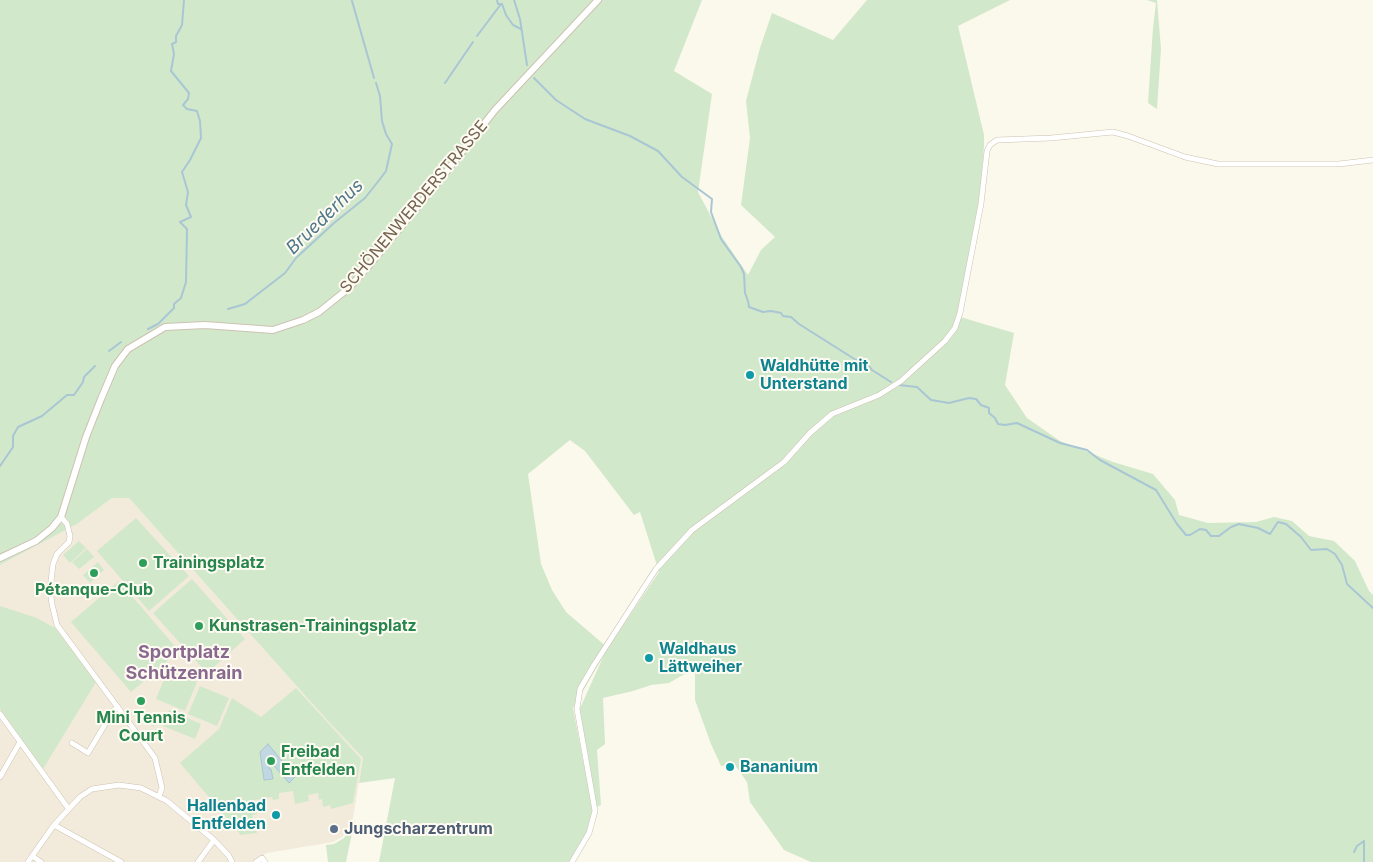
<!DOCTYPE html>
<html>
<head>
<meta charset="utf-8">
<style>
  body { margin:0 }
  canvas { display:block; background:#fbf8ec }
</style>
</head>
<body>
<canvas width="1373" height="862"></canvas>
<script>
const ctx = document.querySelector('canvas').getContext('2d');
ctx.lineJoin = 'round';
function paint(path, color) { ctx.fillStyle = color; ctx.fill(path, 'evenodd'); }
const toPath = rows => new Path2D(rows.map(r => 'M' + r).join(''));
function strokePath(path, color, width, dash) { ctx.strokeStyle = color; ctx.lineWidth = width; ctx.lineCap = dash ? 'butt' : 'round'; ctx.setLineDash(dash || []); ctx.stroke(path); }
function write(font, color, halo, rows, align = 'center') {
  ctx.font = font + ' Inter,sans-serif'; ctx.lineWidth = 4; ctx.setLineDash([]); ctx.textBaseline = 'middle'; ctx.strokeStyle = halo; ctx.fillStyle = color; for (const [text, x, y, turn = 0] of rows) {
    ctx.save(); ctx.translate(x, y); ctx.rotate((+turn || 0) * Math.PI / 180); ctx.textAlign = isNaN(turn) ? turn : align; if (halo) ctx.strokeText(text, 0, 0); ctx.fillText(text, 0, 0); ctx.restore();
  }
}
const residential = toPath([
  [112,498,129,498,327,720,363,758,353,818,349,830,342,837,333,842,267,853,251,862,0,862,0,565,77,524]
]);
const green = toPath([
  [0,0,702,0,674,71,712,94,698,192,722,237,748,275,761,250,775,237,741,205,750,138,746,101,760,48,772,13,833,40,867,0,1010,0,958,26,984,135,984,146,980,196,957,316,1014,333,1005,385,1027,418,1060,441,1113,462,1153,474,1175,500,1179,515,1208,523,1256,522,1274,517,1292,521,1309,536,1334,541,1355,561,1369,591,1373,595,1373,862,811,862,784,850,750,802,747,782,735,765,721,766,711,744,695,700,695,674,688,672,669,683,651,685,633,691,603,698,605,744,597,750,601,805,595,808,577,715,604,655,573,708,594,816,589,833,572,862,379,862,395,778,359,783,363,758,327,720,129,498,112,498,77,524,0,565],
  [570,440,585,451,634,515,640,512,659,572,608,648,566,612,552,590,541,564,528,474],
  [1147,0,1157,0,1161,49,1157,109,1148,103,1153,28,1156,3],
  [136,518,189,576,149,611,97,551],
  [79,541,86,548,70,563,63,555],
  [87,549,94,557,79,569,72,562],
  [98,562,104,570,90,583,83,575],
  [192,579,245,639,207,673,153,613],
  [119,581,179,651,131,692,71,622],
  [0,606,37,618,55,628,96,682,43,769,0,709],
  [168,670,197,682,185,711,156,699],
  [200,686,229,698,217,726,188,714],
  [296,688,361,759,353,803,331,809,330,805,323,807,322,799,319,800,318,793,308,795,309,801,295,804,293,791,279,793,279,799,273,800,272,797,255,800,257,814,252,815,257,833,241,835,180,763,219,729,232,698,261,717],
  [169,710,201,724,195,739,163,726],
  [151,714,154,715,159,721,157,725,152,726,146,718],
  [355,819,346,862,328,862,326,845,334,844,344,838,350,830]
]);
const water = toPath([
  [268,744,295,777,289,783,271,762,269,764,269,769,271,769,273,779,264,780,260,752,268,744]
]);
const stream = toPath([
  [497,0,498,4,502,4,506,15,513,25,521,29],
  [514,0,520,19,527,65],
  [352,1,374,78],
  [477,36,501,4],
  [534,78,556,100,585,119,630,136,658,151,682,177,712,199,711,212,721,239,741,267,744,274,745,293,748,301,749,307,763,312,771,311,781,313,783,316,791,317,799,324,856,360,867,364,872,370,891,382],
  [445,83,473,42],
  [228,309,245,304,285,273,296,258,334,223,365,198,380,179,386,171,392,144,386,134,382,121,380,96,376,83],
  [148,329,158,324,174,308,174,304,181,298,186,282,187,229,180,222,191,217,186,205,188,192,182,172,190,160,201,138,200,121,197,111,187,109,183,105,188,99,189,93,171,71,174,54,172,44,176,42,176,36,182,25,184,0],
  [109,351,121,342],
  [899,385,917,387,931,400,949,403,969,398,976,399,981,405,989,408,989,413,995,418,998,424,1005,425,1017,423,1060,443,1087,450,1100,460,1156,490,1177,524,1186,535,1190,535,1200,529,1206,530,1211,536,1219,536,1231,527,1239,524,1258,528,1270,534,1278,522,1286,524,1301,537,1311,550,1327,549,1335,554,1342,565,1347,584,1373,608],
  [0,466,13,447,13,436,18,427,42,416,67,395,74,395,83,382,84,377,95,366],
  [1364,841,1364,862],
  [1354,852,1357,846,1364,841]
]);
const minor = toPath([
  [61,517,67,524,70,536,69,542,57,554,53,564,50,590,52,604,57,625,155,758,162,788,159,796],
  [0,714,68,808],
  [72,743,88,753,113,711,118,707],
  [0,777,20,742],
  [54,825,121,862],
  [32,856,41,862],
  [28,862,54,825,80,797,92,789,119,785,141,788,167,801,214,840,229,856,232,862],
  [198,862,214,840],
  [256,862,262,858,265,862],
  [572,862,589,833,595,811,577,709,580,689,594,665,656,569,692,530,784,462,810,433,832,414,879,395,901,381,945,341,955,328,960,313,981,204,987,151,990,145,997,140,1051,138,1113,132,1128,136,1185,157,1218,164,1339,164,1373,160]
]);
const tertiary = toPath([
  [0,558,36,541,52,528,61,517,86,437,101,399,115,366,128,349,165,327,205,325,273,330,303,320,319,312,349,288,371,263,439,181,495,110,598,0]
]);
const markers = [
  [750,375,5,"#0f9aa8"],
  [143,563,5,"#2e9e5b"],
  [94,573,5,"#2e9e5b"],
  [199,626,5,"#2e9e5b"],
  [649,658,5,"#0f9aa8"],
  [141,701,5,"#2e9e5b"],
  [271,761,5,"#2e9e5b"],
  [730,767,5,"#0f9aa8"],
  [276,815,5,"#0f9aa8"],
  [334,829,5,"#5c6f8a"]
];
const streetNames = [
  ["SCHÖNENWERDERSTRASSE",414,207,-50]
];
const cultureNames = [
  ["Waldhütte mit",760,366],
  ["Unterstand",760,384],
  ["Waldhaus",659,649],
  ["Lättweiher",659,667],
  ["Bananium",740,767],
  ["Hallenbad",266,806,"right"],
  ["Entfelden",266,824,"right"]
];
const leisureNames = [
  ["Trainingsplatz",153,563],
  ["Pétanque-Club",94,590,"center"],
  ["Kunstrasen-Trainingsplatz",209,626],
  ["Mini Tennis",141,718,"center"],
  ["Court",141,736,"center"],
  ["Freibad",281,752],
  ["Entfelden",281,770]
];
const serviceNames = [
  ["Jungscharzentrum",344,829]
];
const waterNames = [
  ["Bruederhus",325,217,-44]
];
const neighbourhoodNames = [
  ["Sportplatz",184,653],
  ["Schützenrain",184,674]
];
paint(residential, '#f2ebdb');
paint(green, '#d2e8cb');
paint(water, '#c1d8e3');
strokePath(water, '#a9c6d4', 1);
strokePath(stream, '#a9c6d4', 2);
strokePath(minor, '#cdc2b2', 6);
strokePath(tertiary, '#cdc2b2', 8);
strokePath(minor, '#fff', 5);
strokePath(tertiary, '#fff', 6);
for (const [x, y, r, color] of markers) { const dot = new Path2D(); dot.arc(x, y, r, 0, 2 * Math.PI); ctx.fillStyle = color; ctx.fill(dot); strokePath(dot, '#fefbf2', 2); }
write('16px', '#746350', '#fefbf2', streetNames);
write('bold 16px', '#0d838f', '#fefbf2', cultureNames, 'left');
write('bold 16px', '#27864d', '#fefbf2', leisureNames, 'left');
write('bold 16px', '#4e5e75', '#fefbf2', serviceNames, 'left');
write('italic 18px', '#4f788b', '#fefbf2', waterNames);
write('bold 18px', '#8a698f', '#fefbf2', neighbourhoodNames);
</script>
</body>
</html>
